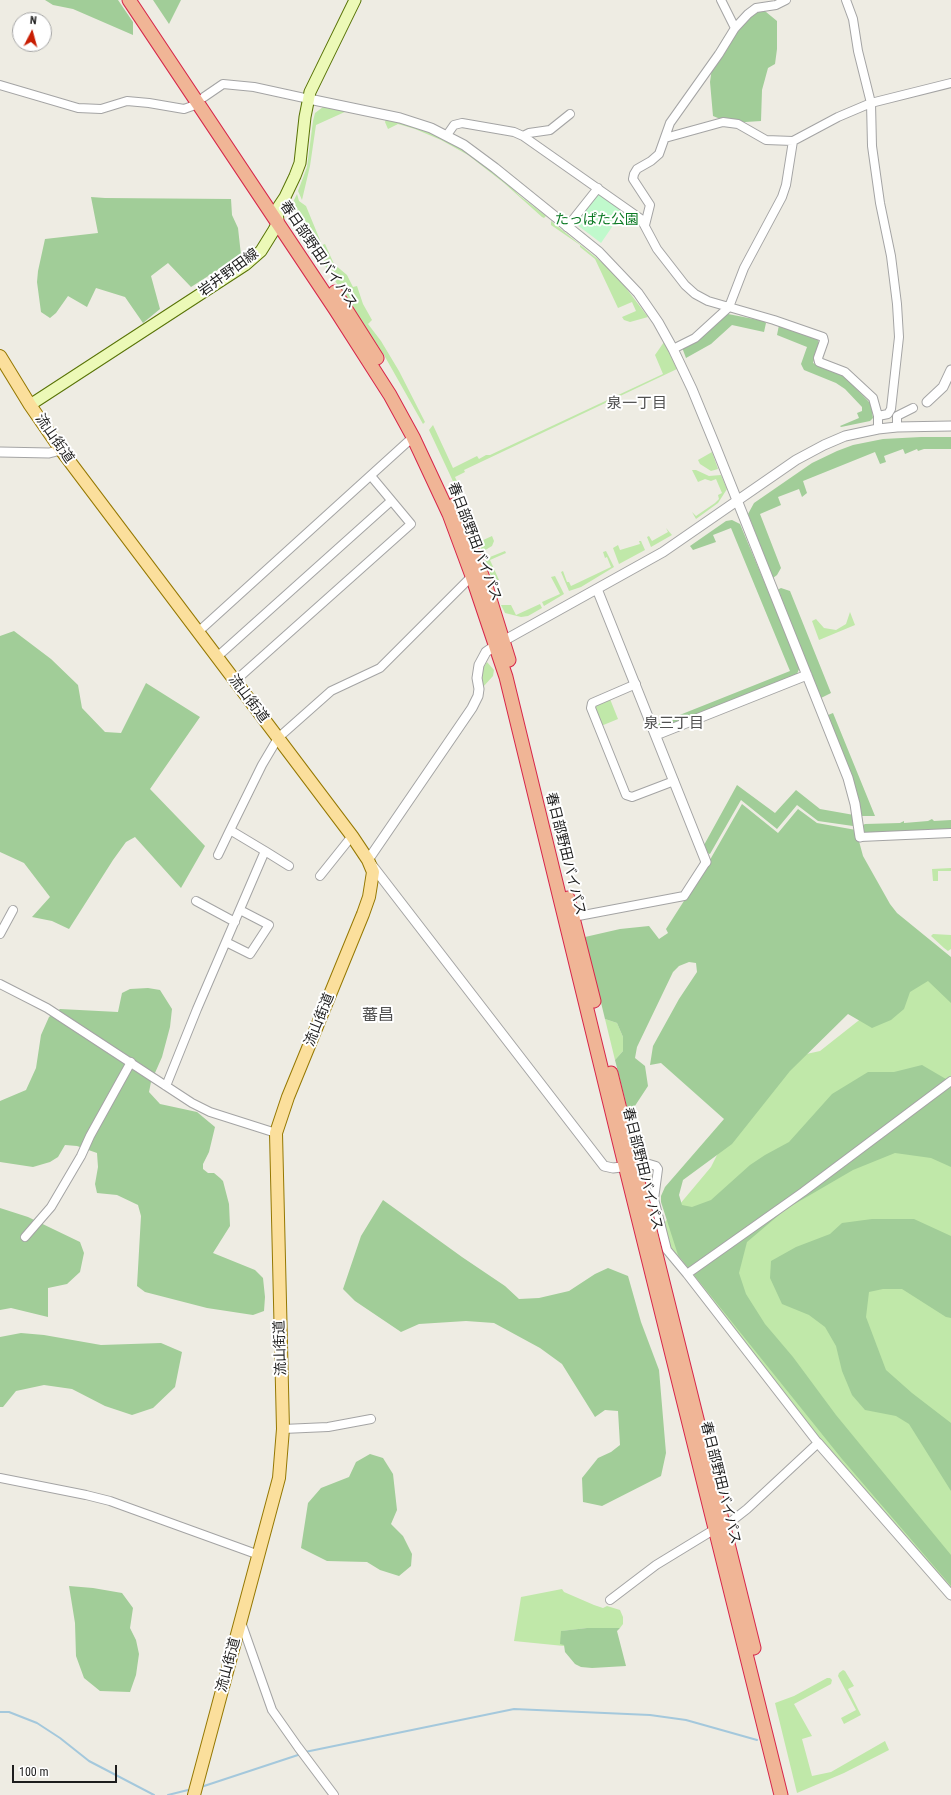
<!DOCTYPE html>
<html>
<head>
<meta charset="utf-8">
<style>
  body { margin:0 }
  #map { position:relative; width:951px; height:1795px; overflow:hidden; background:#eeece3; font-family:"Roboto Condensed",sans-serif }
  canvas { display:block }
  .north { position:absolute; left:12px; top:12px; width:40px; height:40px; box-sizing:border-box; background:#fff; border:1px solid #a5a5a5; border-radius:50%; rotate:6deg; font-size:11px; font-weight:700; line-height:16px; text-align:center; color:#1d1d1d }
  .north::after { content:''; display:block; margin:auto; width:14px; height:18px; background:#c81d02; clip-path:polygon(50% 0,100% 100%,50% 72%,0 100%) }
  .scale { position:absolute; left:12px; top:1765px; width:105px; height:18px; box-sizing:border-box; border:2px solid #1d1d1d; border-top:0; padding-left:5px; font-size:12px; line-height:14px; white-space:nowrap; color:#1d1d1d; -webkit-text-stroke:3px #fff; paint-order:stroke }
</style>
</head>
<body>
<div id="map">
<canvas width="951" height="1795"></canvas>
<div class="north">N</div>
<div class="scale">100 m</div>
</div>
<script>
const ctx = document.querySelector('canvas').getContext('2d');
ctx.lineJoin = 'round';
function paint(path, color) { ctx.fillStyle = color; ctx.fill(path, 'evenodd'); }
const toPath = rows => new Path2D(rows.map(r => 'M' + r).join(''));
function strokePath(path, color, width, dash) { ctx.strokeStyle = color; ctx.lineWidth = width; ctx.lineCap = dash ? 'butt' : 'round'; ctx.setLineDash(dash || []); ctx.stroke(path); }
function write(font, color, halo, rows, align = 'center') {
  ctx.font = font + ' "Roboto Condensed","Noto Sans JP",sans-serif'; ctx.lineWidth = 4; ctx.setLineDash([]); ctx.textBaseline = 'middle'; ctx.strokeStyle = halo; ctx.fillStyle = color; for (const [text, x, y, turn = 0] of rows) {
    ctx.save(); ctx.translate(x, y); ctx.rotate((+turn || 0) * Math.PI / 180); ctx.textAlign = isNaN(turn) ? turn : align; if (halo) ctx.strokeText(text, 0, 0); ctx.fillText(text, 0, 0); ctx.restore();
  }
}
const grass = toPath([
  [323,107,347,111,316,125,310,166,302,200,298,191,307,167,313,121,315,113],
  [386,119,428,131,459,146,505,181,520,196,546,216,544,218,542,217,504,183,468,155,441,140,415,129,398,124,388,129,385,122],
  [297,194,299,201,306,206,322,245,325,244,334,264,347,275,353,287,357,286,363,304,372,320,368,324,381,341,399,371,425,422,423,424,384,355,293,217,291,206],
  [551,221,604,264,623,284,648,317,630,322,624,320,622,317,636,311,632,302,618,308,595,259,580,247,580,245,551,225],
  [664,342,677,369,464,470,465,472,455,477,468,506,465,507,429,430,433,425,453,468,477,456,479,459,486,455,490,455,663,374,655,355],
  [712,452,718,469,711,471,700,464,698,460],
  [692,470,696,470,709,476,721,475,727,489,718,503,696,519,692,512,696,516,715,503,719,499,718,495,722,493,716,479,711,481,705,479,698,482],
  [666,528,672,535,651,547,647,537,649,536,652,541,668,532],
  [492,536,494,541,492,546,482,552,479,542],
  [639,541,641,541,645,550,619,564,613,548,618,545,620,550,640,544],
  [505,551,506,553,490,560,499,580,493,582,485,559],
  [606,551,614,567,581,587,569,591,561,572,563,571,567,582,569,582,571,586,611,567,607,557,605,558,603,552],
  [555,576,564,594,544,606,542,602,560,594,551,577],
  [540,604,542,608,528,616,521,617,505,613,501,605,511,605,516,615],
  [850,612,855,625,819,640,812,621,816,619,824,628,836,630,846,624],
  [487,662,494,670,493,676,483,687,481,673,483,668],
  [610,699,618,719,601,726,594,708,595,705],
  [951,868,951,871,938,871,938,881,933,881,932,869],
  [933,934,951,935,951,949,948,951,944,948,931,936],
  [951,957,951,1080,688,1269,670,1247,664,1223,711,1167,722,1145,802,1055,820,1051,877,1006],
  [605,1019,617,1023,623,1037,623,1051,615,1060],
  [951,1085,951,1589,819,1438,693,1276,693,1274],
  [562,1589,564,1592,594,1605,603,1608,607,1606,620,1610,623,1617,623,1624,620,1628,587,1628,562,1631,564,1646,514,1641,521,1597],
  [843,1670,845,1671,854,1686,848,1689,861,1715,844,1724,841,1718,856,1710,838,1676,839,1673],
  [827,1678,830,1678,832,1680,831,1684,794,1704,812,1736,802,1739,812,1776,831,1772,885,1741,889,1750,844,1773,797,1793,775,1703,794,1696]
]);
const forest = toPath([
  [45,0,118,0,133,22,133,35,73,9,53,5],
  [153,0,181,0,169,24],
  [760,7,777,21,777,49,775,64,768,68,762,90,761,121,730,123,713,116,710,82,714,54,724,37,742,16],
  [91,197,105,198,231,199,232,215,238,228,241,255,191,287,168,263,151,276,160,309,143,323,125,297,96,288,87,307,68,296,56,313,50,318,41,312,37,282,38,271,45,239,98,233],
  [728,314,764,321,766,323,764,332,732,325,711,344,686,358,683,350,683,347,703,336],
  [779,325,807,334,818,340,819,344,813,363,842,375,847,379,871,404,873,418,870,421,841,427,840,426,859,418,857,413,862,411,862,407,845,389,836,383,804,370,801,364,807,347,777,335],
  [921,437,951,437,951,449,924,449,918,451,917,449,905,454,903,449,884,456,886,462,880,464,875,452,803,481,807,493,802,497,799,489,778,497,781,505,760,514,781,568,777,575,773,578,748,514,754,503,812,463,837,451,853,445,883,439],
  [732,520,740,524,800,667,797,674,665,728,658,726,657,724,790,671,731,528,713,535,716,542,693,550,690,546,726,521],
  [781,588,790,591,831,693,821,698,777,590],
  [14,631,51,659,78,685,82,708,105,732,121,733,146,683,200,717,150,789,205,846,181,888,135,837,126,842,113,860,69,929,52,921,32,917,50,897,24,863,0,852,0,636],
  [833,713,875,816,862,816,854,784,828,715],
  [737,785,775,813,796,790,820,809,854,815,855,823,853,826,818,821,797,805,777,829,741,800,710,854,707,853,704,845],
  [742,804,778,833,798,809,817,823,856,830,863,856,890,904,897,913,951,957,951,1003,928,981,910,992,904,1009,891,1020,872,1028,848,1014,790,1071,732,1144,683,1180,679,1195,682,1205,692,1207,711,1200,750,1165,765,1155,789,1142,832,1094,868,1072,894,1072,922,1065,951,1082,951,1167,931,1158,895,1153,853,1170,786,1209,747,1242,739,1273,746,1294,765,1324,793,1357,836,1415,951,1555,951,1586,842,1459,678,1255,661,1202,661,1196,665,1187,724,1119,661,1063,650,1065,653,1046,679,999,697,972,696,963,689,962,679,966,673,972,637,1047,635,1058,645,1066,648,1086,629,1115,615,1060,623,1051,623,1037,617,1023,605,1019,585,937,620,929,649,926,659,939,668,933,666,929,707,865],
  [932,819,934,821,951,820,951,830,866,834,864,832,863,825,865,824,900,823,904,821,904,823,928,821],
  [148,988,160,990,172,1009,170,1027,162,1057,151,1082,149,1092,160,1104,197,1112,215,1127,209,1152,203,1164,203,1169,208,1173,214,1173,220,1178,223,1181,229,1204,230,1226,213,1253,255,1270,263,1278,265,1297,264,1311,253,1315,207,1308,145,1292,137,1286,141,1216,138,1205,117,1195,97,1193,95,1184,98,1167,97,1153,77,1146,65,1145,58,1157,50,1162,33,1167,0,1162,0,1101,26,1090,36,1068,41,1035,49,1017,60,1009,118,1012,122,993,130,989],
  [383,1200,462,1257,505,1286,519,1299,539,1298,569,1291,595,1274,608,1268,628,1276,641,1322,659,1370,666,1453,661,1476,602,1506,583,1502,582,1478,598,1458,611,1452,620,1445,618,1411,605,1410,595,1417,562,1364,540,1348,494,1323,466,1321,419,1324,401,1332,355,1301,343,1289,361,1236],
  [0,1208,28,1217,80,1242,84,1253,80,1272,67,1284,48,1288,48,1317,11,1308,0,1310],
  [872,1219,914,1219,951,1236,951,1318,946,1317,902,1289,883,1289,869,1292,866,1317,886,1370,912,1393,951,1423,951,1491,909,1424,896,1416,865,1410,852,1395,842,1371,836,1346,825,1327,809,1315,782,1304,770,1278,771,1261,796,1247,830,1234,842,1223],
  [21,1333,44,1335,101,1345,161,1343,182,1352,175,1387,153,1408,132,1415,105,1406,72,1389,44,1385,16,1391,3,1407,0,1407,0,1337],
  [370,1454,383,1458,393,1474,397,1510,391,1524,403,1536,412,1554,411,1566,399,1576,380,1570,367,1562,327,1561,301,1548,308,1503,321,1488,349,1477,356,1462],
  [69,1586,93,1588,122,1593,133,1608,130,1628,136,1640,139,1654,136,1675,130,1692,100,1691,84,1678,76,1656,75,1623],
  [587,1628,620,1628,617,1631,626,1666,592,1668,581,1667,575,1664,565,1652,564,1645,560,1644,561,1631]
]);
const park = toPath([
  [600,194,623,211,601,243,576,224,576,220,596,195]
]);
const stream = toPath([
  [0,1712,9,1712,37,1723,60,1738,89,1761,154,1795],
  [305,1752,514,1709,650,1715,686,1720,757,1740],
  [201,1787,301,1754],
  [168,1795,188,1790]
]);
const minor = toPath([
  [721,0,735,28],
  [846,0,853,19,858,51,871,103,872,146,880,203,891,256,897,304,899,337,891,409,888,414,878,416],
  [0,85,78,108,101,109,127,101,149,103,184,109,198,104],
  [204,97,223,84,254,87,309,99],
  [447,135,454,125,462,123,514,132,523,136,641,219,657,249,685,285,695,294,708,301,774,320,823,337,824,341,818,358,819,362,845,372,873,398,878,416,878,429],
  [523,136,529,133,550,130,570,114],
  [665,138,723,122,738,124,766,140,793,141,838,117,871,103,951,83],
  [645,225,650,205,633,179,634,174,637,169,651,161,659,154,670,123,719,54,735,28,748,14,756,8,776,5,786,0],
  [567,227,598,188],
  [673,349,695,338,729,307,744,268,782,197,786,185,793,141],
  [897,427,897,416,913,408],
  [198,632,413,437],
  [217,657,391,501],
  [235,681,411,524,371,476],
  [636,684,592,703,591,708,626,795,632,797,674,781],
  [860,837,951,833],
  [265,851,289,866],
  [218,855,230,830],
  [320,876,352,836],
  [196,901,235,922],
  [573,917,684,896,706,862],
  [0,934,13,910],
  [226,942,250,954,269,925,240,910],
  [0,984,47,1008,192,1103,210,1112,276,1133],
  [166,1086,197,1009,265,851,230,830,262,765,278,738,331,691,380,668,472,576],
  [635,1165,646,1163,656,1166,658,1169,654,1199,667,1250,687,1274,818,1443,747,1509,724,1527],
  [25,1237,51,1207,81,1156,90,1136,131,1062],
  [687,1274,803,1192,951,1081],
  [283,1429,328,1427,371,1419],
  [0,1478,86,1495,110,1501,259,1555],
  [610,1600,656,1565,715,1529],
  [241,1622,272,1710,298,1747,334,1795]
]);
const tertiary = toPath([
  [309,99,400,118,431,128,464,145,495,168,599,252,638,293,658,322,673,349,692,389,715,445,848,778,855,804,860,837],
  [927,402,943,387,951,370],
  [0,452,49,453,61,450],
  [597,589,706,862],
  [656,735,807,675],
  [630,1166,613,1168,604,1166,368,860,472,708,478,696,479,689,477,678,479,665,486,652,496,645,663,552,796,460,824,445,845,436,878,429,897,427,951,426],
  [818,1443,951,1595]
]);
const secondary = toPath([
  [30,405,245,265,261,251,274,230,278,222,277,209,285,197,295,176,300,163,305,117,310,92,355,0]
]);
const primary = toPath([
  [0,356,30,405,61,450,352,836,368,860,373,872,369,897,363,914,288,1097,276,1133,283,1429,279,1478,194,1795]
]);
const trunk = toPath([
  [129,0,335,309,390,395,413,437,449,514,472,576,506,677,622,1153,781,1795],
  [335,292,377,358],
  [454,505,485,583,509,660],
  [568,898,594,1001],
  [611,1073,754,1648]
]);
const parkNames = [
  ["たっぱた公園",597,220]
];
const streetNames = [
  ["春日部野田バイパス",318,255,56],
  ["岩井野田線",229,273,-36],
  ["流山街道",54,439,55],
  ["春日部野田バイパス",474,542,69],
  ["流山街道",248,699,53],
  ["春日部野田バイパス",565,854,76],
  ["流山街道",320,1020,-68],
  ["春日部野田バイパス",642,1169,76],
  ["流山街道",281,1348,-92],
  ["春日部野田バイパス",720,1483,76],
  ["流山街道",229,1665,-75]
];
const neighbourhoodNames = [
  ["泉一丁目",637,404],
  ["泉三丁目",674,724]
];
const quarterNames = [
  ["蕃昌",378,1016]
];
paint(grass, '#c0e8a9');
paint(forest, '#a1cd98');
paint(park, '#c0f9cc');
strokePath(stream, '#a4c8dc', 2);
strokePath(minor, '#a4a4a4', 10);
strokePath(tertiary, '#a4a4a4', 11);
strokePath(secondary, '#587306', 13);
strokePath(primary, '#957802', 14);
strokePath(trunk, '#d7264a', 15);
strokePath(minor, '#fff', 8);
strokePath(tertiary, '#fff', 9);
strokePath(secondary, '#ecf9b7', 11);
strokePath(primary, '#fbdf9c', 12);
strokePath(trunk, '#f0b596', 13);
write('14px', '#0c7a24', '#fff', parkNames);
write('14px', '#1d1d1d', '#fff', streetNames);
write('15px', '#505050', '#fff', neighbourhoodNames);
write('16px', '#505050', '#fff', quarterNames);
</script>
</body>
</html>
